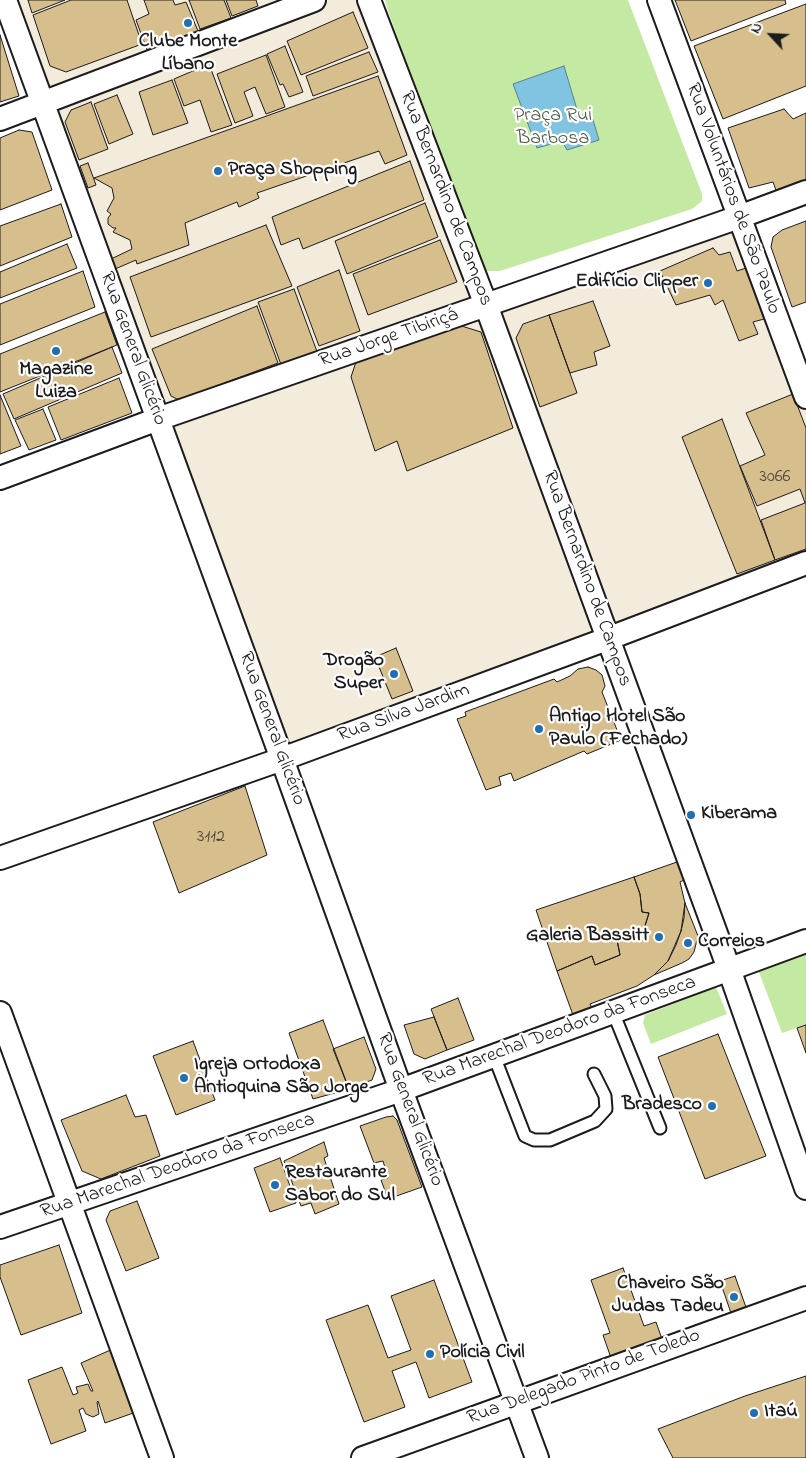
<!DOCTYPE html>
<html>
<head>
<meta charset="utf-8">
<style>
  body { margin:0 }
  #map { position:relative; width:806px; height:1458px; overflow:hidden; background:#fff; font-family:"Indie Flower",sans-serif }
  canvas { display:block }
  .north { position:absolute; left:746px; top:10px; width:50px; height:50px; -webkit-text-stroke:4px #fff; paint-order:stroke; rotate:295deg; font-size:14px; font-weight:700; line-height:20px; text-align:center; color:#1c1c1c }
  .north::after { content:''; display:block; margin:auto; width:18px; height:22px; background:#1c1c1c; clip-path:polygon(50% 0,100% 100%,50% 72%,0 100%) }
</style>
</head>
<body>
<div id="map">
<canvas width="806" height="1458"></canvas>
<div class="north">N</div>
</div>
<script>
const ctx = document.querySelector('canvas').getContext('2d');
ctx.lineJoin = 'round';
function paint(path, color) { ctx.fillStyle = color; ctx.fill(path, 'evenodd'); }
const toPath = rows => new Path2D(rows.map(r => 'M' + r).join(''));
function strokePath(path, color, width, dash) { ctx.strokeStyle = color; ctx.lineWidth = width; ctx.lineCap = dash ? 'butt' : 'round'; ctx.setLineDash(dash || []); ctx.stroke(path); }
function write(font, color, halo, rows, align = 'center') {
  ctx.font = font + ' "Indie Flower",sans-serif'; ctx.lineWidth = 4.5; ctx.setLineDash([]); ctx.textBaseline = 'middle'; ctx.strokeStyle = halo; ctx.fillStyle = color; for (const [text, x, y, turn = 0] of rows) {
    ctx.save(); ctx.translate(x, y); ctx.rotate((+turn || 0) * Math.PI / 180); ctx.textAlign = isNaN(turn) ? turn : align; if (halo) ctx.strokeText(text, 0, 0); ctx.fillText(text, 0, 0); ctx.restore();
  }
}
const built = toPath([
  [11,0,362,0,481,320,739,223,806,403,806,559,286,750]
]);
const green = toPath([
  [385,0,628,0,699,186,702,194,702,201,692,209,500,271,486,271,477,258,388,11],
  [806,949,806,1025,782,1033,757,967],
  [716,987,727,1014,651,1044,643,1023,645,1015]
]);
const water = toPath([
  [564,66,579,116,591,113,599,140,567,150,562,141,537,148,513,84,564,66]
]);
const building = toPath([
  [28,0,65,0,32,13,28,0],
  [71,0,127,0,142,44,66,72,50,66,33,15,71,0],
  [144,0,173,0,175,5,186,2,198,31,147,50,136,20,149,14,144,0],
  [189,0,224,0,231,18,200,29,189,0],
  [226,0,256,0,258,6,232,16,226,0],
  [675,0,785,0,786,4,691,41,675,0],
  [806,4,806,86,723,119,694,46,806,4],
  [353,12,368,48,301,75,287,41,353,12],
  [0,35,19,96,0,102,0,35],
  [285,46,303,92,289,97,283,84,280,85,267,54,285,46],
  [369,52,378,72,313,96,306,76,369,52],
  [266,55,285,107,266,114,255,87,244,92,253,116,235,123,217,74,266,55],
  [209,64,232,125,211,132,200,100,184,106,174,79,209,64],
  [378,76,407,155,385,164,379,151,257,193,259,198,239,207,237,202,185,223,189,245,137,264,136,260,115,269,111,259,132,249,130,240,113,232,116,228,113,228,108,224,108,218,111,214,107,211,114,198,112,188,94,178,378,76],
  [172,80,188,123,153,135,139,92,172,80],
  [117,95,133,134,109,144,94,104,117,95],
  [91,102,108,149,79,160,65,122,71,110,91,102],
  [784,109,793,119,806,113,806,182,777,193,773,182,749,188,728,128,784,109],
  [19,130,32,132,52,190,0,210,0,138,19,130],
  [410,161,424,200,303,249,299,238,281,245,272,217,410,161],
  [88,163,96,185,88,188,80,166,88,163],
  [425,203,438,237,347,274,335,241,425,203],
  [61,204,72,237,0,266,0,226,61,204],
  [806,221,806,302,792,307,771,247,773,237,782,230,806,221],
  [266,225,292,286,151,337,130,277,266,225],
  [440,240,457,282,368,315,353,274,440,240],
  [67,244,77,268,0,298,0,272,67,244],
  [713,248,719,255,730,252,737,271,746,268,764,319,753,322,758,334,739,341,723,300,715,305,710,295,676,305,660,271,713,248],
  [339,270,360,331,319,346,297,287,339,270],
  [83,271,95,307,0,345,0,304,83,271],
  [294,289,319,357,283,370,258,302,294,289],
  [593,301,610,346,594,352,597,365,570,373,549,315,593,301],
  [257,306,278,363,179,400,171,396,152,349,257,306],
  [105,312,117,345,0,392,0,354,105,312],
  [549,315,577,393,540,407,516,338,523,324,549,315],
  [455,324,481,332,513,428,407,471,397,441,375,451,351,377,356,362,455,324],
  [112,347,122,373,14,419,3,394,112,347],
  [119,378,132,413,61,440,48,407,119,378],
  [793,394,806,428,806,549,775,560,761,520,805,503,800,489,757,506,740,466,765,455,746,413,793,394],
  [0,395,21,446,0,454,0,395],
  [43,409,56,440,29,450,15,420,43,409],
  [722,419,775,560,737,574,682,437,722,419],
  [396,648,413,691,392,699,375,657,396,648],
  [588,667,596,670,602,675,605,686,602,692,621,740,587,754,584,751,514,781,511,773,499,777,501,785,486,790,457,719,466,716,465,712,554,679,557,682,570,676,578,669,588,667],
  [245,786,267,855,179,893,153,822,245,786],
  [677,862,684,880,680,882,685,903,684,918,681,931,668,961,654,975,637,986,590,1004,592,1008,573,1015,557,971,592,956,595,965,620,955,616,935,629,930,638,939,644,929,649,913,642,912,640,894,634,877,677,862],
  [634,877,640,894,642,912,649,913,644,929,638,939,629,930,616,935,620,955,595,965,592,956,557,971,536,910,634,877],
  [685,903,698,936,694,952,689,959,682,963,654,975,668,961,676,945,681,931,685,903],
  [458,998,474,1040,447,1050,431,1009,458,998],
  [434,1017,447,1050,425,1059,414,1054,404,1025,434,1017],
  [323,1020,349,1089,313,1099,289,1033,323,1020],
  [806,1025,806,1053,797,1028,806,1025],
  [718,1034,766,1156,705,1179,658,1057,718,1034],
  [364,1037,376,1069,372,1080,349,1089,333,1049,364,1037],
  [193,1041,215,1100,176,1115,153,1056,193,1041],
  [126,1095,135,1117,146,1115,160,1156,101,1179,82,1171,61,1120,126,1095],
  [393,1116,397,1120,422,1187,388,1199,381,1180,388,1178,383,1161,374,1163,360,1126,386,1117,393,1116],
  [324,1142,328,1156,324,1158,339,1204,315,1214,311,1203,301,1206,284,1161,324,1142],
  [280,1158,296,1203,270,1212,254,1168,280,1158],
  [137,1201,159,1258,126,1271,106,1220,110,1211,137,1201],
  [59,1245,82,1313,21,1335,0,1277,0,1265,59,1245],
  [623,1268,644,1326,656,1322,662,1339,611,1358,603,1335,610,1333,591,1280,623,1268],
  [735,1276,748,1313,733,1319,720,1281,735,1276],
  [434,1280,472,1382,429,1398,416,1362,392,1371,405,1407,364,1422,326,1320,368,1305,388,1358,411,1350,391,1296,434,1280],
  [115,1348,139,1411,105,1423,98,1401,97,1402,99,1414,93,1417,86,1414,83,1408,79,1410,86,1431,51,1444,28,1380,62,1367,73,1395,78,1393,76,1387,88,1384,91,1391,93,1391,81,1363,115,1348],
  [806,1376,806,1458,673,1458,658,1429,745,1396,806,1376]
]);
const lane = toPath([
  [613,1012,660,1128],
  [494,1056,525,1136,534,1140,550,1140,595,1121,606,1109,605,1096,594,1074]
]);
const street = toPath([
  [5,0,282,759,401,1090,537,1458],
  [369,0,486,305,729,969,806,1188],
  [659,0,806,397],
  [0,119,314,0],
  [0,478,158,419,739,217,806,192],
  [0,858,282,759,607,639,806,563],
  [0,1013,162,1458],
  [0,1227,401,1090,806,941],
  [363,1458,806,1298]
]);
const markers = [
  [188,23,5,"#1f6fb2"],
  [218,171,5,"#1f6fb2"],
  [708,283,5,"#1f6fb2"],
  [56,351,5,"#1f6fb2"],
  [394,674,5,"#1f6fb2"],
  [539,729,5,"#1f6fb2"],
  [691,815,5,"#1f6fb2"],
  [659,937,5,"#1f6fb2"],
  [688,943,5,"#1f6fb2"],
  [184,1078,5,"#1f6fb2"],
  [712,1106,5,"#1f6fb2"],
  [275,1185,5,"#1f6fb2"],
  [734,1297,5,"#1f6fb2"],
  [430,1354,5,"#1f6fb2"],
  [754,1413,5,"#1f6fb2"]
];
const numberNames = [
  ["3066",775,478],
  ["3112",211,838]
];
const poiNames = [
  ["Clube Monte",188,43,"center"],
  ["Líbano",188,66,"center"],
  ["Praça Shopping",228,171],
  ["Edifício Clipper",698,283,"right"],
  ["Magazine",56,371,"center"],
  ["Luiza",56,394,"center"],
  ["Drogão",384,662,"right"],
  ["Super",384,685,"right"],
  ["Antigo Hotel São",549,718],
  ["Paulo (Fechado)",549,741],
  ["Kiberama",701,815],
  ["Galeria Bassitt",649,937,"right"],
  ["Correios",698,943],
  ["Igreja Ortodoxa",194,1066],
  ["Antioquina São Jorge",194,1089],
  ["Bradesco",702,1106,"right"],
  ["Restaurante",285,1174],
  ["Sabor do Sul",285,1197],
  ["Chaveiro São",724,1285,"right"],
  ["Judas Tadeu",724,1308,"right"],
  ["Polícia Civil",440,1354],
  ["Itaú",764,1413]
];
const parkNames = [
  ["Praça Rui",553,117],
  ["Barbosa",553,140]
];
const streetNames = [
  ["Rua Bernardino de Campos",445,199,69],
  ["Rua Voluntários de São Paulo",732,199,70],
  ["Rua Jorge Tibiriçá",389,339,-19],
  ["Rua General Glicério",132,349,70],
  ["Rua Bernardino de Campos",586,579,70],
  ["Rua Silva Jardim",404,714,-20],
  ["Rua General Glicério",271,729,70],
  ["Rua Marechal Deodoro da Fonseca",560,1032,-20],
  ["Rua General Glicério",409,1110,70],
  ["Rua Marechal Deodoro da Fonseca",178,1167,-19],
  ["Rua Delegado Pinto de Toledo",584,1378,-20]
];
paint(built, '#f3ecdd');
paint(green, '#c4e9a3');
paint(water, '#81c4e1');
strokePath(water, '#598192', 1);
paint(building, '#d7be8d');
strokePath(building, '#1c1c1c', 1);
strokePath(lane, '#1c1c1c', 15);
strokePath(street, '#1c1c1c', 26);
strokePath(lane, '#fff', 11);
strokePath(street, '#fff', 22);
for (const [x, y, r, color] of markers) { const dot = new Path2D(); dot.arc(x, y, r, 0, 2 * Math.PI); ctx.fillStyle = color; ctx.fill(dot); strokePath(dot, '#fff', 2); }
write('18px', '#4b4438', null, numberNames);
write('bold 20px', '#1c1c1c', '#fff', poiNames, 'left');
write('20px', '#4e5a44', '#fff', parkNames);
write('20px', '#1c1c1c', '#fff', streetNames);
</script>
</body>
</html>
